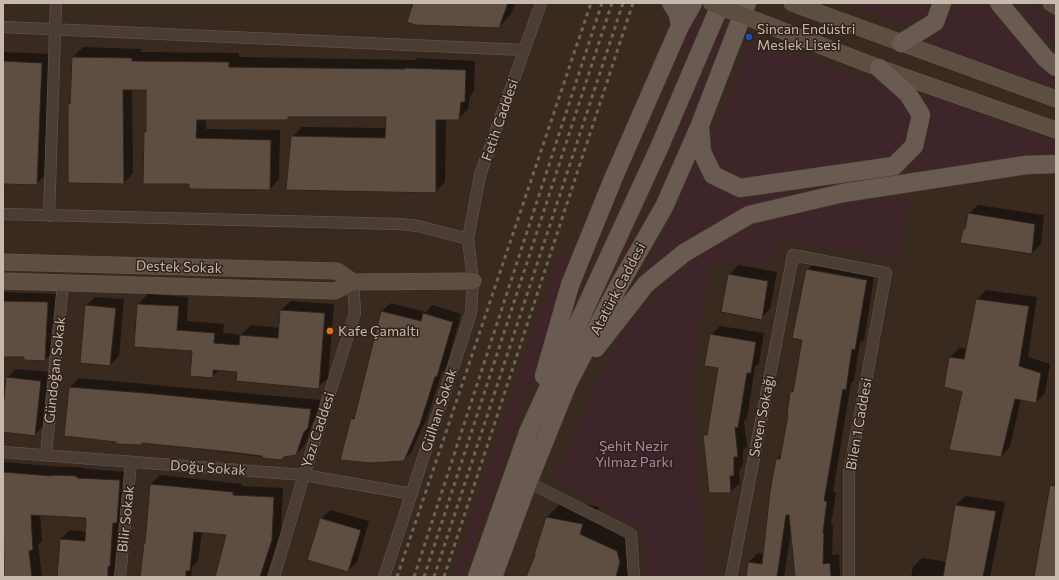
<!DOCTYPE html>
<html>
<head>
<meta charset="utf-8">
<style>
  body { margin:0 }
  #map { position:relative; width:1059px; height:580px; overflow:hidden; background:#392a20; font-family:Commissioner,sans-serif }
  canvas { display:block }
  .frame { position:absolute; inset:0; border:4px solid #c6b9ae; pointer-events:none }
</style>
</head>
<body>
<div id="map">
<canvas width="1059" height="580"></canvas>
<div class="frame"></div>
</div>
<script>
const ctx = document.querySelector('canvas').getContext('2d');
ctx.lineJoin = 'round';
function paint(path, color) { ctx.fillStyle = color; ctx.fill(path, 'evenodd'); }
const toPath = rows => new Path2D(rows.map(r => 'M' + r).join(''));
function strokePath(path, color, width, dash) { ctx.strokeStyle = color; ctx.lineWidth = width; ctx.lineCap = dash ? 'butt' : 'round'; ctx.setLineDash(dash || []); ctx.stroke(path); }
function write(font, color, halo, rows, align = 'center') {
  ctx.font = font + ' Commissioner,sans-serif'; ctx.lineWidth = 3; ctx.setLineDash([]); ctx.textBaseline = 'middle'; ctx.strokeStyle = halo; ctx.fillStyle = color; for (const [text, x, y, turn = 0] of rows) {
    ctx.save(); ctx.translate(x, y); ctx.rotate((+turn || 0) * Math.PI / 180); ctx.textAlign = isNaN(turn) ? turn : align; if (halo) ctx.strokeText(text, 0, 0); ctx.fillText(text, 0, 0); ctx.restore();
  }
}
const green = toPath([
  [844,3,937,3,933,11,912,24,883,18],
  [954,3,989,3,1032,60,1056,83,1056,90,922,39,936,32,950,18],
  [1035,5,1056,21,1056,45,1041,33,1024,13],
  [693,13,705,16,689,48,685,49,683,46,682,43,685,33,608,220,576,303,572,302,573,291],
  [722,26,728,28,712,70,692,119,595,316,532,455,530,449,610,275,645,209,703,79],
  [754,38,902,93,916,114,912,140,894,157,754,178,739,179,723,168,714,157,711,141],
  [917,87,1056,145,1056,157,1020,157,900,175,912,165,925,149,931,125,930,104],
  [699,149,724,190,744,198,789,190,790,197,760,203,719,222,673,251,627,294,661,242,683,196,687,173],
  [911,196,898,258,793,242,779,245,774,263,711,263,694,357,694,414,706,577,647,577,643,531,554,479,596,387,628,325,670,278,694,259,699,260,700,256,729,236,771,221,828,206],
  [560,253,569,256,572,260,563,288,463,577,454,577]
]);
const shadow = toPath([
  [414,3,515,3,511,14,499,27],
  [83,47,141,49,141,52,239,53,239,57,415,60,416,58,475,61,474,91,470,96,468,109,458,119,446,119,445,182,435,192,292,137,302,127,386,128,387,116,290,116,287,118,206,119,206,129,280,130,279,179,270,189,190,183,145,132,147,130,147,89,132,89,133,173,124,183,69,104,71,102,73,57],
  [3,52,51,54,46,175,36,184,3,183],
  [978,205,1044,215,1041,244,1032,253,964,229,967,226,969,214],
  [816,261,875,271,864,340,860,343,854,380,851,383,833,492,836,493,831,525,833,525,832,555,839,554,840,575,839,577,796,577,791,532,784,577,747,577,749,562,758,553,764,554,777,459,782,453,791,392,795,389,803,339,807,270],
  [738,265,777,272,770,309,761,318,729,275],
  [986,290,1037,297,1028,357,1050,364,1045,393,1036,402,1021,399,1010,447,1001,456,963,391,950,357,959,348,967,349,977,300],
  [3,292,57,294,54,351,45,360,25,357,3,356],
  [148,294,188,297,187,321,224,324,223,333,241,335,251,325,280,328,281,310,291,301,334,304,328,378,318,387,238,371,220,370,212,377,193,351,135,347,138,304],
  [95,297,124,299,119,356,110,365,86,306],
  [391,303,426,312,432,305,461,314,446,368,442,372,428,415,412,451,404,460,351,419,357,414,382,311],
  [720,326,764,333,759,363,755,367,747,418,744,421,747,447,743,450,743,466,739,470,740,483,730,492,704,436,709,430,719,367,711,335],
  [16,369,49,372,44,426,34,435,3,431,3,418,7,378],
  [79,378,320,400,317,418,313,422,305,445,296,454,284,456,280,459,143,442,141,444,70,387],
  [3,462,61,467,62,466,86,468,86,469,128,472,116,577,57,577,61,539,70,530,87,532,87,518,40,515,42,540,38,545,42,577,5,577,3,562],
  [160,475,242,484,242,486,283,488,281,531,266,577,216,577,227,534,202,532,198,561,192,567,191,577,141,577,146,542,151,484],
  [965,496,1005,502,990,577,911,577,913,567,922,558,947,562,956,505],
  [564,500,599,507,596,517,634,534,636,545,628,577,629,577,528,577,536,555,535,554,547,517],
  [330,510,369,521,357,562,348,571,321,519]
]);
const building = toPath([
  [413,3,508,3,499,28,415,25,407,22,413,3],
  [72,57,132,58,132,61,229,62,229,67,405,69,405,68,466,70,465,102,461,102,459,120,436,120,436,193,286,190,291,136,385,138,386,117,288,117,288,120,197,120,196,138,271,140,270,190,189,189,189,184,143,184,144,132,146,132,146,90,123,90,124,184,68,183,68,104,70,104,72,57],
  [3,61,42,63,37,185,3,184,3,61],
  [968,213,1035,224,1032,254,960,243,963,229,965,229,968,213],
  [806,269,867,280,855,350,852,349,846,390,843,389,824,501,827,501,823,533,824,534,823,564,830,563,831,577,795,577,789,515,786,515,777,577,746,577,748,562,762,564,770,491,776,459,780,459,788,415,787,415,790,392,793,392,802,340,792,338,806,269],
  [728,274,768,281,762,320,721,312,728,274],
  [976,299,1029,306,1019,366,1041,373,1036,403,1015,399,1001,457,949,450,962,392,944,387,949,357,964,359,976,299],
  [3,301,48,302,45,361,24,360,24,357,3,357,3,301],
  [137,304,179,306,177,330,215,333,214,343,239,345,240,335,278,338,280,310,325,313,319,389,236,381,237,372,213,370,213,378,190,376,192,351,134,347,137,304],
  [85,305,116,308,110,366,80,363,85,305],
  [381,311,421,321,423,313,453,322,437,377,435,377,420,424,404,461,370,463,340,460,351,418,354,419,381,311],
  [710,334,756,342,751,373,747,373,738,428,735,427,738,457,734,457,734,476,730,476,731,493,709,493,703,435,707,435,718,368,704,366,710,334],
  [6,377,41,381,35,436,3,432,3,409,6,377],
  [69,387,145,393,311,409,308,428,304,432,296,455,284,457,281,460,262,458,262,456,230,452,142,443,142,445,116,444,116,442,64,436,69,387],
  [3,472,52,476,52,475,77,476,77,478,120,480,117,523,113,523,110,567,108,566,108,577,57,577,60,539,85,541,86,518,31,515,33,550,29,551,32,577,4,577,3,472],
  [150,484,233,492,233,495,274,497,272,540,260,577,215,577,226,535,194,532,190,571,186,571,186,577,140,577,144,543,145,543,150,484],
  [1050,485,1056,486,1056,577,1034,577,1050,485],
  [955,505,996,511,983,577,943,577,955,505],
  [546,517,583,524,580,534,617,551,620,562,616,577,526,577,535,555,534,555,546,517],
  [320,518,361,530,348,572,307,560,320,518]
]);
const street = toPath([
  [3,27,524,50],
  [3,214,399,224,418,226,468,239],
  [49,216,56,3],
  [3,452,304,475,412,494],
  [46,455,63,284],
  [528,482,631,534,634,577],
  [120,577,131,462],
  [274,577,304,475,355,313,353,282],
  [384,577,471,313,473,281,468,239,480,175,541,3],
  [731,577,793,255,886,273,849,473,849,577]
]);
const secondary = toPath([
  [792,3,1056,99],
  [1051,3,1056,6],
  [822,46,879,68,1056,130],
  [3,262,337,271,353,282],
  [3,281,335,291,353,282,473,281]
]);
const primary = toPath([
  [999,3,1045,58,1056,67],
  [680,26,693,3],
  [901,43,935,22,942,3],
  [700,127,702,152,713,175,740,188,894,166,914,146,921,115,908,94,879,68],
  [596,348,646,284,684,253,749,215,843,193,1026,165,1056,164],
  [544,376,570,285,613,179,680,26,678,14,671,3],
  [477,577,529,430,659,148,721,3],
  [493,577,528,482,568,383,618,287,664,207,700,125,747,3]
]);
const rail = toPath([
  [397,577,591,3],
  [414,577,602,3],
  [424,577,612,3],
  [434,577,623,3],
  [444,577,633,3]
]);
const secondaryBridge = toPath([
  [711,3,822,46]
]);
const markers = [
  [749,37,4,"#1a4fb4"],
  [330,331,4,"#e8710a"]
];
const poiNames = [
  ["Sincan Endüstri",757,29],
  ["Meslek Lisesi",757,45],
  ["Kafe Çamaltı",338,331]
];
const streetNames = [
  ["Fetih Caddesi",500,120,-71],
  ["Destek Sokak",179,267,2],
  ["Atatürk Caddesi",618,289,-62],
  ["Gündoğan Sokak",55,370,-84],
  ["Gülhan Sokak",439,410,-72],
  ["Seven Sokağı",762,416,-79],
  ["Bilen 1 Caddesi",859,424,-80],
  ["Yazı Caddesi",318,430,-72],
  ["Doğu Sokak",208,468,4],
  ["Bilir Sokak",126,519,-84]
];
const parkNames = [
  ["Şehit Nezir",634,446],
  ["Yılmaz Parkı",634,462]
];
paint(green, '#3e2529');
paint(shadow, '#0007');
paint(building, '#5e4d41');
strokePath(building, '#30241b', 1);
strokePath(street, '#675b51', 12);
strokePath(secondary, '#675b51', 17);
strokePath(primary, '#53463d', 19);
strokePath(street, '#493d34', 11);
strokePath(secondary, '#5d4e42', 16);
strokePath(primary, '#6a5b52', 18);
strokePath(rail, '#716156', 3, [4, 4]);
strokePath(secondaryBridge, '#675b51', 17, []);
strokePath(secondaryBridge, '#5d4e42', 16);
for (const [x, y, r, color] of markers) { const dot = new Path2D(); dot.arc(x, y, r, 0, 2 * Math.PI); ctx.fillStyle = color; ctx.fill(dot); strokePath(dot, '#2e2219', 1.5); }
write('14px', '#c6b9ae', '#2e2219', poiNames, 'left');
write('14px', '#c6b9ae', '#2e2219', streetNames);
write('14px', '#ac84aa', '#2e2219', parkNames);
</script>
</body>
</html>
